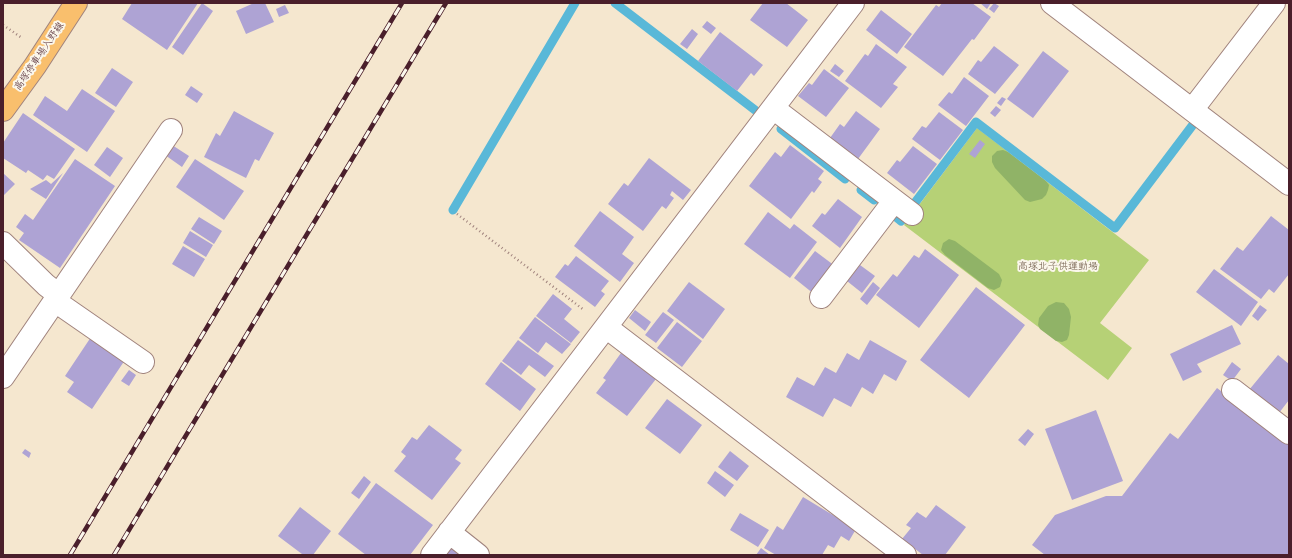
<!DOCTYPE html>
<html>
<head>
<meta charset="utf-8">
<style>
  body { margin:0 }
  #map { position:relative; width:1292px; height:558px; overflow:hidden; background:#f5e7cf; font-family:Kalam,sans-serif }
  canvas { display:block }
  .frame { position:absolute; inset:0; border:4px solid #4a1f2b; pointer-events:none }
</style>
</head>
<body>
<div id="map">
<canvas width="1292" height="558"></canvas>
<div class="frame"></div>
</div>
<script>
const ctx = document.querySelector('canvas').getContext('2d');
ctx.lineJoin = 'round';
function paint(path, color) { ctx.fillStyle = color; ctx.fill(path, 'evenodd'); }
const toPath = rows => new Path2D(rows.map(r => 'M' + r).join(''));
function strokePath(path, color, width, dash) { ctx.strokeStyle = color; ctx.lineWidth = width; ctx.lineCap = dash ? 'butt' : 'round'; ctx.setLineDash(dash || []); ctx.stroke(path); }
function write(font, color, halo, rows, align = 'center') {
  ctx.font = font + ' Kalam,"Klee One",sans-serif'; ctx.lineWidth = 4; ctx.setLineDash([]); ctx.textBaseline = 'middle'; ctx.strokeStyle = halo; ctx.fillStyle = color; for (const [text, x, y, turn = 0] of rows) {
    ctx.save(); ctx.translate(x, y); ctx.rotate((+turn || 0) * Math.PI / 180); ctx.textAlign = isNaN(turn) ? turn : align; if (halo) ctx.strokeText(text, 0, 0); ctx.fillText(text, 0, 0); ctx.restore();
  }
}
const green = toPath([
  [977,128,1149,260,1100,323,1132,348,1108,380,904,225]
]);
const forest = toPath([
  [1003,150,1008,152,1046,181,1049,185,1048,190,1046,195,1042,199,1030,202,1025,200,995,168,992,162,992,156,997,151],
  [949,239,955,241,999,274,1002,280,1000,287,994,290,988,288,945,255,941,250,943,243],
  [1056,302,1064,303,1069,309,1071,317,1069,335,1067,340,1062,342,1056,341,1040,329,1038,325,1039,318,1048,306]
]);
const stream = toPath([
  [615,3,755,110],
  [781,129,845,179],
  [861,190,874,200],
  [914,204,976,122,1115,228,1192,126],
  [453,210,575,3],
  [895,216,901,221,903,219]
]);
const building = toPath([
  [132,3,198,3,167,50,122,19],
  [202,3,213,11,183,55,172,47],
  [254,3,265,3,274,22,246,34,236,11],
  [763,3,786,3,808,20,787,47,750,20],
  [942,3,972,3,991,17,974,40,972,39,943,76,904,47,936,5,939,7],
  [980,3,991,3,987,9],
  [994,3,999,6,994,13,989,9],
  [285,5,289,13,279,17,276,9],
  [881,10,912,34,897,54,866,30],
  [707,21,716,28,711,34,702,27],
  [692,29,698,34,687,49,680,44],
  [720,32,763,65,754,76,751,73,737,91,698,61],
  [876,44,907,67,893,84,898,87,881,108,845,81,865,54,868,56],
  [994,46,1019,65,995,94,968,74,978,60,981,62],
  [1043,51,1069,71,1033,118,1007,99],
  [835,64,844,71,839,77,830,71],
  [112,68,133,82,116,107,95,93],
  [824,69,849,88,826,117,798,96,809,83,812,85],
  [964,77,989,96,966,126,938,105,949,92,952,94],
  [191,86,203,94,197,103,185,95],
  [82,89,115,111,87,152,33,115,45,96,67,111],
  [1002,97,1006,99,1001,106,997,103],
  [996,106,1001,110,995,117,990,113],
  [234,111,274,133,259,161,255,159,246,178,204,157,216,133,220,136],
  [856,111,880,129,858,159,830,138,840,124,844,127],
  [939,112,963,130,940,160,912,139,922,126,926,128],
  [23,113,75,149,54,179,47,175,43,180,28,170,26,173,3,158,3,143],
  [980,140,985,144,975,158,969,154],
  [172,145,189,156,182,167,165,155],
  [790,145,824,171,818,179,822,182,814,193,812,191,791,219,749,186,775,152,781,157],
  [913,146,937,164,914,194,887,173,897,160,900,162],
  [107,147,123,158,110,177,94,165],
  [649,158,691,190,683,200,672,191,670,195,674,198,666,209,662,206,643,231,608,204,624,183,628,186],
  [75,159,115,186,60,268,19,240,24,233,16,227,25,214,33,220],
  [195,159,244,191,224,220,176,187],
  [3,173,15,184,3,196],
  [63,173,46,199,30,189,46,180,51,184],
  [838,199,862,217,840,248,812,226,822,213,825,215],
  [600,211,634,237,622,254,634,263,620,282,574,246],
  [768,212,790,229,794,224,817,242,790,278,744,244],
  [1271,216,1289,230,1289,274,1274,293,1269,289,1261,299,1220,269,1237,247,1243,251],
  [199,217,222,231,214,244,191,229],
  [190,231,213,245,206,257,183,243],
  [183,246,205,259,194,277,172,264],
  [925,249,959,275,919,328,876,295,893,274,897,277,914,255,919,258],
  [815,251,835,266,814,294,794,278],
  [576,256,609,281,601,291,605,294,595,307,555,277,565,264,568,266],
  [860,265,875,276,862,293,847,281],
  [1214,269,1258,302,1241,326,1196,292],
  [689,282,725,309,703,339,667,311],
  [873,282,880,288,867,305,860,299],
  [976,287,1025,325,969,398,920,360],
  [553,294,572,309,564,319,580,332,571,343,536,316],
  [1260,305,1267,310,1258,321,1252,316],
  [635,310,651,322,645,331,629,318],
  [663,312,674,320,656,343,645,335],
  [535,317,571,344,562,354,546,342,538,353,519,338],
  [677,322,702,341,682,367,657,348],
  [1232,325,1241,344,1197,364,1202,372,1183,381,1170,354],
  [93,334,127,357,92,409,67,392,74,382,65,376],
  [518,340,554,366,545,377,529,365,521,375,502,361],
  [870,340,907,361,896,381,884,374,873,394,862,387,851,407,834,398,823,417,786,397,797,377,814,386,825,367,836,373,847,353,859,360],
  [621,353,656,379,627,416,596,393,606,380,603,378],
  [1278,355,1289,364,1289,400,1279,413,1249,390],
  [501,362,536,389,520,411,485,384],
  [1232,362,1241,369,1232,381,1223,375],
  [129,370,136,375,129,386,121,381],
  [1217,388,1289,443,1289,553,1287,555,1045,555,1032,545,1055,515,1106,496,1122,496,1170,433,1178,439],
  [667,399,702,425,680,454,645,428],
  [1096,410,1123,481,1072,500,1045,429],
  [429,425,462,450,455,459,461,463,432,500,394,471,406,456,401,452,412,437,417,440],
  [1028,429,1034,434,1025,446,1018,440],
  [25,449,31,453,29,458,22,453],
  [730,451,749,466,737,481,718,467],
  [715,471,734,485,725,497,707,483],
  [364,476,371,482,359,499,351,493],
  [376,483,433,525,410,555,366,555,338,534],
  [803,497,856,529,849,541,841,536,834,548,828,545,822,555,776,555,764,548,777,526,783,530],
  [936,505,966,527,945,555,923,555,902,539,911,528,906,525,917,512,926,518],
  [300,507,331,531,313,555,301,555,302,554,278,536],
  [740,513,769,530,758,547,730,530],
  [450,545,463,555,443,555],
  [761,548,770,555,756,555]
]);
const path = toPath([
  [3,25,22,38],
  [457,214,584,310]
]);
const minor = toPath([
  [1052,3,1289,184],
  [773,108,912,214],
  [1192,110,1274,3],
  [3,243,46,285,59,295],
  [821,297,894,201],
  [55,301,143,362],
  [606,327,905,555],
  [3,377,171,130],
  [1233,390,1289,433],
  [449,532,478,555],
  [432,555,853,3]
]);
const major = toPath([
  [3,110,35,66,76,3]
]);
const rail = toPath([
  [70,555,402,3],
  [114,555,446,3]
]);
const streetNames = [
  ["高塚停車場入野線",40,57,-56]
];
const parkNames = [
  ["高塚北子供運動場",1058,267]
];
paint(green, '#b6d176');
paint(forest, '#90b367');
strokePath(stream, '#59b8d8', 9);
paint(building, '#aea3d4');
strokePath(minor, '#a0837d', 24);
strokePath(major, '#a0837d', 24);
strokePath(path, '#a0837d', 2.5, [1, 3]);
strokePath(minor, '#fff', 22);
strokePath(major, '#f9bf6d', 22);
strokePath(rail, '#4a1f2b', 4.5);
strokePath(rail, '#fbf7ec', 3, [9]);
write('10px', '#4a1f2b', '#fbf7ec', streetNames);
write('10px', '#6a5442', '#fbf7ec', parkNames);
</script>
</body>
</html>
